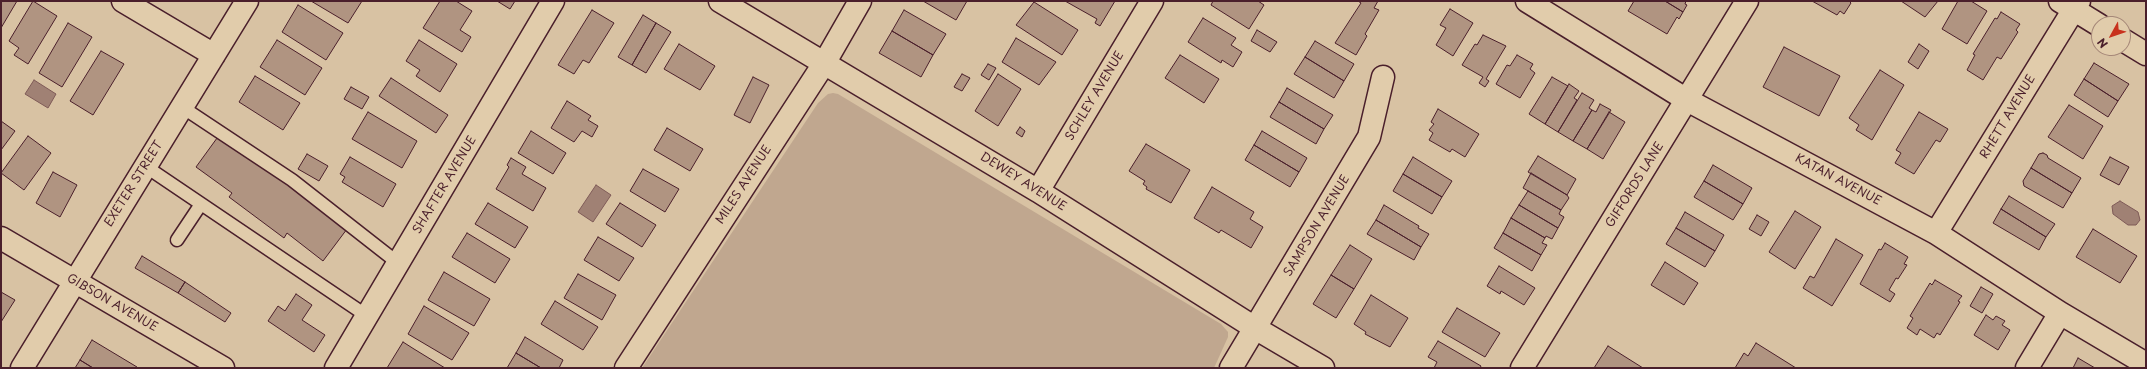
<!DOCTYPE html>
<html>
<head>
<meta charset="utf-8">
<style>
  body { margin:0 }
  #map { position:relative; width:2147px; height:369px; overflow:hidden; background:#d8c2a3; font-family:"Playpen Sans",sans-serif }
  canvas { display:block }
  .frame { position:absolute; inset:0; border:2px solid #4a1f2b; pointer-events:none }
  .north { position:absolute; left:2091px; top:16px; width:40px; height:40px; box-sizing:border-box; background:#e1ccab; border:1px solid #a58778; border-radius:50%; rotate:230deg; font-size:11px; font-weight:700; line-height:16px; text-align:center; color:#4a1f2b }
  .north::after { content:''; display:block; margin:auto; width:14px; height:18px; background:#c8321e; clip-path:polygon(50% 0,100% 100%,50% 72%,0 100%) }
</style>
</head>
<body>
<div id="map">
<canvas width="2147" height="369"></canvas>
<div class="frame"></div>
<div class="north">N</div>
</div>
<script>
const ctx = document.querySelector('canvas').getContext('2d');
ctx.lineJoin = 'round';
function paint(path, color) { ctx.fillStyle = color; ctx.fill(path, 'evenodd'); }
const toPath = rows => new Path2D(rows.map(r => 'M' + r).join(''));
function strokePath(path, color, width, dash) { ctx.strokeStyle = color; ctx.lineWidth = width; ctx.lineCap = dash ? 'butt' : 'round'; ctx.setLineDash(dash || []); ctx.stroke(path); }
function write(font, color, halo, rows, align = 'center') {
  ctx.font = font + ' "Playpen Sans",sans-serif'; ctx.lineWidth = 3; ctx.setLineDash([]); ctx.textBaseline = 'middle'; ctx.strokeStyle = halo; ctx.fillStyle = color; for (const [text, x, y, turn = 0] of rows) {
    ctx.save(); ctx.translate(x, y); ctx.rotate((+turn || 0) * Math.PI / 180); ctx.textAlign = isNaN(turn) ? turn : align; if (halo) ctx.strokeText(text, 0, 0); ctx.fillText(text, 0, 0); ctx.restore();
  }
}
const green = toPath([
  [833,93,838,94,1221,324,1228,332,1228,337,1214,368,642,368,818,103,828,94]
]);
const water = toPath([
  [34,80,56,94,48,108,25,94,34,80],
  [596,185,611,195,593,222,578,212,596,185],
  [2120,201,2138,212,2140,220,2136,225,2128,225,2113,214,2112,206,2120,201]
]);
const building = toPath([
  [1,1,17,1,1,28,1,1],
  [33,1,57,16,28,64,14,55,19,48,9,41,33,1],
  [311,1,362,1,348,23,311,1],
  [440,1,456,1,472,11,460,30,471,37,462,52,423,28,440,1],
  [497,1,515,1,510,9,497,1],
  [923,1,967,1,956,20,923,1],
  [1065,1,1115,1,1100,26,1095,23,1097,19,1065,1],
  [1213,1,1258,1,1264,5,1249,29,1211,5,1213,1],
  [1358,1,1378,1,1374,8,1379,10,1365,34,1367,36,1356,55,1335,43,1361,3,1358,1],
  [1634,1,1665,1,1683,12,1679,19,1677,17,1667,34,1628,11,1634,1],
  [1665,1,1686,1,1685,4,1687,5,1683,12,1665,1],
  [1812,1,1849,1,1851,3,1844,14,1840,11,1837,15,1812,1],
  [1901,1,1938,1,1925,17,1901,1],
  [1958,1,1971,1,1987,11,1967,44,1942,29,1958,1],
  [1034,2,1078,30,1062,55,1016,25,1034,2],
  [298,5,343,33,326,60,282,32,298,5],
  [1450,9,1473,23,1453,56,1436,45,1446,28,1440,25,1450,9],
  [592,10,614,23,589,63,583,60,574,74,558,65,592,10],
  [904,10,946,34,933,55,892,31,904,10],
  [2001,12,2020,24,2016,30,2018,32,2001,59,1997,57,1983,80,1967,70,1975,55,1973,54,1995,18,1997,19,2001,12],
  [643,15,656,23,632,65,618,57,643,15],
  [1203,18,1236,38,1231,45,1242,52,1233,67,1222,60,1221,63,1188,42,1203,18],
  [68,23,92,37,62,87,39,73,68,23],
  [656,23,671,32,646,73,632,65,656,23],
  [1257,30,1277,42,1270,52,1251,41,1257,30],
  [892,31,933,55,921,77,879,53,892,31],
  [1483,35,1506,46,1486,79,1489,81,1485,87,1479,83,1483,77,1462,65,1475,44,1477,45,1483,35],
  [1016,38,1056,62,1039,85,1002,62,1016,38],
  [277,40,322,68,305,95,260,67,277,40],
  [419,40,457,64,440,92,416,76,420,70,406,61,419,40],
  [1315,41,1354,64,1344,81,1305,57,1315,41],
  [679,44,715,66,700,90,664,69,679,44],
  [1919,44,1929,51,1918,69,1908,62,1919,44],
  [1784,47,1840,76,1819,116,1763,87,1784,47],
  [101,51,124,64,93,115,70,101,101,51],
  [1180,55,1219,79,1204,103,1165,78,1180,55],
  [1517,55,1533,64,1530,69,1535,73,1520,98,1496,84,1507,65,1510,66,1517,55],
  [1305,57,1344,81,1334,98,1294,74,1305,57],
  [2094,63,2129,84,2118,101,2084,79,2094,63],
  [988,64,996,68,989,80,981,75,988,64],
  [1880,70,1904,85,1872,140,1856,130,1859,125,1849,118,1880,70],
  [962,74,970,78,962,91,954,87,962,74],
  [998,74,1021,89,998,126,975,111,998,74],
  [255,76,300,103,283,130,239,102,255,76],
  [753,77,769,85,750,123,734,115,753,77],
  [1552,77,1568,86,1545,124,1529,114,1552,77],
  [391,78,448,115,436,133,379,96,391,78],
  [2084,79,2118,101,2108,117,2074,95,2084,79],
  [1569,84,1579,91,1574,98,1577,100,1558,132,1545,124,1569,84],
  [351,87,369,97,362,109,344,99,351,87],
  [1287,88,1333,115,1324,129,1279,102,1287,88],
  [1582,93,1594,100,1589,108,1592,110,1573,141,1558,132,1582,93],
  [567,101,591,116,588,120,598,126,592,137,582,131,574,142,551,128,567,101],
  [1279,102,1324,129,1316,144,1270,117,1279,102],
  [1600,104,1611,110,1587,149,1573,141,1592,110,1596,112,1600,104],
  [2069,105,2103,126,2083,159,2048,137,2069,105],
  [1438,109,1479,134,1465,157,1452,149,1450,152,1429,140,1433,133,1429,130,1434,124,1431,122,1438,109],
  [368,112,417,141,402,168,352,139,368,112],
  [1609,112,1625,122,1603,159,1587,149,1609,112],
  [1919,112,1948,129,1940,142,1936,140,1914,174,1895,163,1901,153,1896,150,1919,112],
  [1,121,15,131,1,150,1,121],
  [1020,127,1025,131,1022,137,1016,133,1020,127],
  [667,128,703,149,690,171,654,150,667,128],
  [531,131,566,153,553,174,518,153,531,131],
  [1262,131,1307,158,1299,172,1254,145,1262,131],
  [220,134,347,229,323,261,287,233,284,238,229,197,232,193,196,167,220,134],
  [28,136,51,153,24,190,1,173,28,136],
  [1146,144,1190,170,1171,203,1146,189,1147,187,1143,184,1145,181,1129,171,1146,144],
  [1254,145,1299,172,1290,187,1245,160,1254,145],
  [2043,153,2047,155,2048,158,2081,178,2072,193,2031,168,2039,154,2043,153],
  [307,154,328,166,319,181,298,169,307,154],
  [1538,156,1576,179,1567,195,1528,172,1538,156],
  [350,157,396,184,383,207,342,182,345,177,340,174,350,157],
  [1413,157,1452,181,1442,197,1403,174,1413,157],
  [2110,157,2129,167,2119,185,2100,175,2110,157],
  [511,158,526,167,522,174,546,188,533,211,496,189,509,167,507,165,511,158],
  [1713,165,1752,188,1743,204,1704,181,1713,165],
  [2031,168,2072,193,2063,208,2024,186,2023,181,2031,168],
  [643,169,679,189,665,212,630,191,643,169],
  [53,172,77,185,60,217,36,203,53,172],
  [1531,173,1567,195,1569,198,1561,210,1523,188,1531,173],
  [1403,174,1442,197,1432,214,1393,191,1403,174],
  [1704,181,1743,204,1733,220,1694,197,1704,181],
  [1212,187,1254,212,1250,219,1263,227,1251,248,1221,230,1219,233,1194,218,1212,187],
  [1528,191,1561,210,1559,214,1564,217,1558,228,1519,205,1528,191],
  [2009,196,2055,224,2046,237,2001,209,2009,196],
  [488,203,528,227,515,248,475,224,488,203],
  [620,203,656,225,642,247,606,224,620,203],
  [1384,205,1419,226,1418,228,1429,234,1421,247,1376,220,1384,205],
  [1519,205,1558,228,1552,239,1546,236,1545,238,1511,218,1519,205],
  [2001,209,2046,237,2039,250,1993,223,2001,209],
  [1795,211,1821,227,1795,269,1769,252,1795,211],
  [1685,212,1724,235,1715,251,1676,228,1685,212],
  [1757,215,1769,222,1761,236,1749,229,1757,215],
  [1511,218,1545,238,1542,243,1547,245,1541,255,1503,233,1511,218],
  [1376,220,1421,247,1414,260,1367,234,1376,220],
  [1676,228,1715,251,1705,267,1666,244,1676,228],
  [2093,229,2137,256,2120,283,2076,257,2093,229],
  [467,233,510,259,495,283,452,257,467,233],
  [1503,233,1541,255,1532,271,1494,248,1503,233],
  [598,237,634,258,619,281,584,260,598,237],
  [1836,239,1863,255,1832,306,1803,288,1810,276,1814,278,1836,239],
  [1885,243,1908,257,1904,264,1907,265,1898,279,1896,278,1889,290,1895,294,1890,302,1860,284,1879,249,1881,250,1885,243],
  [1350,245,1372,259,1354,289,1331,275,1350,245],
  [142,256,185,282,178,293,135,268,142,256],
  [1665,262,1698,283,1684,305,1651,285,1665,262],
  [1499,266,1535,288,1524,305,1501,291,1500,294,1487,286,1499,266],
  [444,272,490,299,474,326,428,300,444,272],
  [578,274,616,295,602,320,564,298,578,274],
  [1331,275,1354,289,1336,318,1313,304,1331,275],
  [1935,280,1962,296,1958,301,1960,302,1940,335,1937,333,1934,338,1920,329,1917,335,1907,328,1913,318,1910,316,1930,283,1932,285,1935,280],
  [185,282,231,313,225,322,178,293,185,282],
  [1981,287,1993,294,1982,313,1970,306,1981,287],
  [1,292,15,300,1,322,1,292],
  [296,294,312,305,302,320,325,335,314,352,268,321,278,306,285,311,296,294],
  [1371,295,1408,318,1390,347,1365,334,1366,332,1354,324,1371,295],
  [555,301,598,327,583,350,541,324,555,301],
  [424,306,469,333,452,360,408,334,424,306],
  [1457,308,1500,333,1485,357,1442,332,1457,308],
  [1986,315,1993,320,1996,316,2005,321,2002,325,2010,330,1998,350,1974,335,1986,315],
  [525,337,563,360,559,368,541,368,516,353,525,337],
  [92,340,137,367,136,368,93,368,80,360,92,340],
  [1438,341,1481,366,1480,368,1434,368,1437,362,1428,357,1438,341],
  [403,342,414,349,445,368,387,368,403,342],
  [1756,343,1796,368,1735,368,1744,353,1748,356,1756,343],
  [1608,346,1643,368,1594,368,1608,346],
  [516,353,541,368,507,368,516,353],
  [2078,358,2095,368,2073,368,2078,358],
  [80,360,93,368,75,368,80,360]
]);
const service = toPath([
  [182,107,292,180,398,263],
  [145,166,367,316],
  [177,240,201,204]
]);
const minor = toPath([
  [123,1,214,55],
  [720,1,1038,191,1255,328,1323,368],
  [1527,1,1687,100,1936,233,2060,313,2146,364],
  [2060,1,2099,25],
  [2123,40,2146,54],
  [1038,191,1152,1],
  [1936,233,2079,1],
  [1,238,223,368],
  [22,368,247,1],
  [336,368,553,1],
  [626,368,825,62,860,1],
  [1231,368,1369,137,1383,77],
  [2027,368,2060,313]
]);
const tertiary = toPath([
  [1522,368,1747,1]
]);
const streetNames = [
  ["SCHLEY AVENUE",1095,96,-59],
  ["RHETT AVENUE",2008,117,-59],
  ["KATAN AVENUE",1838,180,28],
  ["DEWEY AVENUE",1023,182,32],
  ["EXETER STREET",134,184,-58],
  ["SHAFTER AVENUE",445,185,-59],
  ["MILES AVENUE",744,185,-57],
  ["GIFFORDS LANE",1635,185,-58],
  ["SAMPSON AVENUE",1317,226,-59],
  ["GIBSON AVENUE",112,303,30]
];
paint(green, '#c0a78f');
paint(water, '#a08174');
strokePath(water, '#7e5a57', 1);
paint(building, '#b09481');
strokePath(building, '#4a1f2b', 1);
strokePath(service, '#4a1f2b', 15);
strokePath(minor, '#4a1f2b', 25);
strokePath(tertiary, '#4a1f2b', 25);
strokePath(service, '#e1ccab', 12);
strokePath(minor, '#e1ccab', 22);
strokePath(tertiary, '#e1ccab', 22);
write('12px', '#4a1f2b', '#e1ccab', streetNames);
</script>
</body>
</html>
